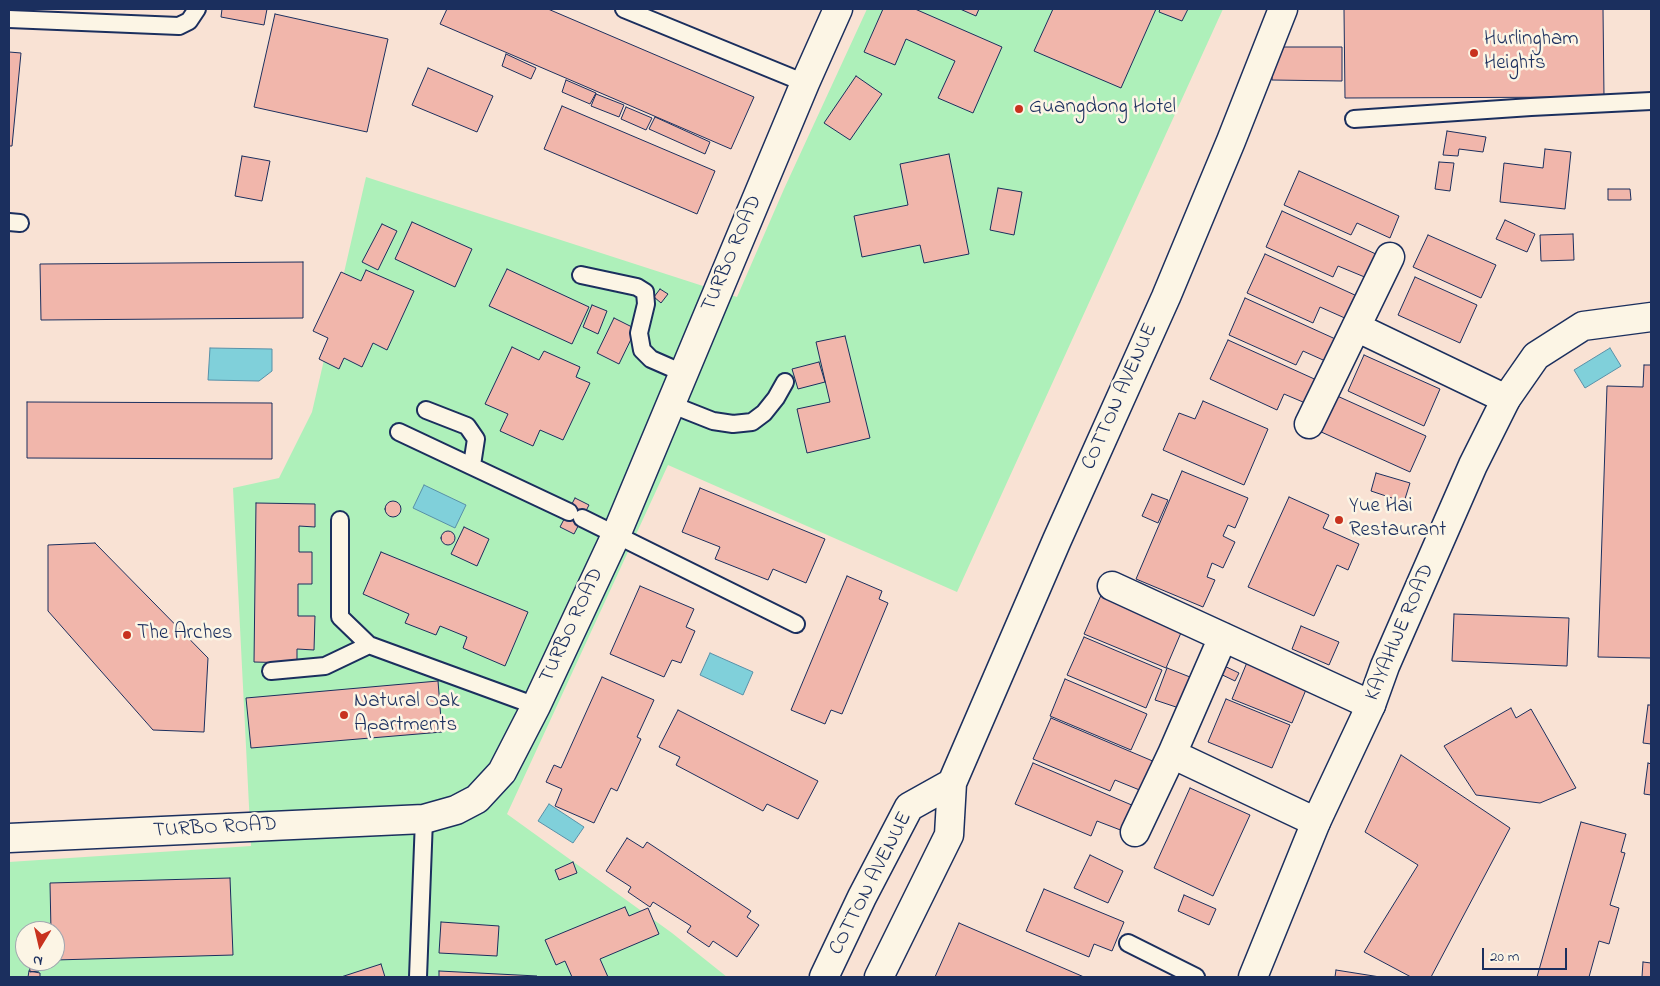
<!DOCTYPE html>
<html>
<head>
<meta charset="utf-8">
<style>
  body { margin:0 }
  #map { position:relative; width:1660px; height:986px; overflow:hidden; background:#f9e2d4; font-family:"Indie Flower",sans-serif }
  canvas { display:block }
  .frame { position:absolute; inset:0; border:10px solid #1b2f5e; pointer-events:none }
  .north { position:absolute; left:15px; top:921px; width:50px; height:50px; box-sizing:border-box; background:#fcf5e5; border:1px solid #a2a6af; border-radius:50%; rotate:189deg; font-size:14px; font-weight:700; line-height:20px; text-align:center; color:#1b2f5e }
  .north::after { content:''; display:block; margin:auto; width:18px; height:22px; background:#c8321e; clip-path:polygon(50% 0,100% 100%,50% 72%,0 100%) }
  .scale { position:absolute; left:1482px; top:948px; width:85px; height:22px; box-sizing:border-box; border:2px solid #1b2f5e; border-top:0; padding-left:6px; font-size:15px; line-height:18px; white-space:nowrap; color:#1b2f5e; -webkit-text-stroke:4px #fcf5e5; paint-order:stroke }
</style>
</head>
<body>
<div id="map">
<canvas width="1660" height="986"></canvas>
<div class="frame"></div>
<div class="north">N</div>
<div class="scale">20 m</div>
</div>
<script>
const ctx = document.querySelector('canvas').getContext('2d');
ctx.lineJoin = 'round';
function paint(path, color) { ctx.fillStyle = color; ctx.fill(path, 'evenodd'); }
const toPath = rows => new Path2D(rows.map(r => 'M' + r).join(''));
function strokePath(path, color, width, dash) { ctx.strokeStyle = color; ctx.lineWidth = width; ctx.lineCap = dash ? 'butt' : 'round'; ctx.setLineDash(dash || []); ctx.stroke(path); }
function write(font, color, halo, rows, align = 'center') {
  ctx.font = font + ' "Indie Flower",sans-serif'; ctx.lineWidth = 5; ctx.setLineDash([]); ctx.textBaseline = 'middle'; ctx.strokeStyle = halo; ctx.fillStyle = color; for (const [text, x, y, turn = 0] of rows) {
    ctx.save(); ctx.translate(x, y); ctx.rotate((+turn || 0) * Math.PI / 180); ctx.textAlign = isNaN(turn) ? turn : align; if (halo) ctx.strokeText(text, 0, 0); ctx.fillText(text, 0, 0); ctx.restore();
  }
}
const green = toPath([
  [867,9,1223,9,957,592,668,465,507,814,672,933,727,977,9,977,9,862,251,846,233,488,279,478,312,412,366,177,737,297,784,189],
  [25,931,55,931,55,961,25,961]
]);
const water = toPath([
  [210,348,272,349,272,371,259,381,208,380,210,348],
  [1610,348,1621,366,1585,388,1574,370,1610,348],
  [424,485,466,505,455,528,413,508,424,485],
  [710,653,753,672,743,695,700,675,710,653],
  [549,804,584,827,573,843,538,821,549,804]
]);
const building = toPath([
  [222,9,267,9,264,25,221,17,222,9],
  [447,9,548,9,754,97,731,149,440,24,447,9],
  [883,9,915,9,1002,47,973,113,938,98,955,61,906,39,895,65,864,52,883,9],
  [960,9,979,9,976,16,960,9],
  [1053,9,1156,9,1121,88,1034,51,1053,9],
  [1160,9,1188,9,1182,21,1159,12,1160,9],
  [1344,9,1603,9,1604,97,1345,98,1344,9],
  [275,14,388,39,367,132,254,107,275,14],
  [1272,47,1342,47,1342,81,1272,80,1272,47],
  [9,52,21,53,12,146,9,146,9,52],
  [506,54,536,68,531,79,502,66,506,54],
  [428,68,493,96,477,132,412,105,428,68],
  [856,76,882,94,850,140,824,123,856,76],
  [566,80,596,93,590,104,562,92,566,80],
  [596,94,624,105,619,117,591,106,596,94],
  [562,106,715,171,697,214,544,149,562,106],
  [626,107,652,118,646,130,621,119,626,107],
  [655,117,710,142,705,154,649,129,655,117],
  [1447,131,1486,137,1483,152,1459,149,1458,156,1443,155,1447,131],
  [1545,149,1571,152,1565,209,1500,202,1504,163,1543,168,1545,149],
  [949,154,969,254,924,263,920,245,862,257,854,216,908,205,900,164,949,154],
  [242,156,270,161,262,201,235,196,242,156],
  [1439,162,1454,163,1450,191,1435,189,1439,162],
  [1299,171,1399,216,1390,238,1357,223,1351,235,1284,205,1299,171],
  [998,188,1022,192,1014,235,990,230,998,188],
  [1608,189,1630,189,1631,200,1608,200,1608,189],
  [1282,211,1378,255,1367,278,1338,266,1333,277,1266,247,1282,211],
  [1505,220,1535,234,1527,252,1496,239,1505,220],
  [412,222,472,249,455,287,395,259,412,222],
  [382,224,397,231,378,270,362,262,382,224],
  [1573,234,1574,260,1541,261,1540,235,1573,234],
  [1428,235,1496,265,1481,298,1413,267,1428,235],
  [1265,254,1357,296,1347,319,1320,307,1313,323,1247,293,1265,254],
  [303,262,303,318,41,320,40,264,303,262],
  [507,269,589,307,572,344,489,306,507,269],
  [366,270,414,291,387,350,373,343,362,367,344,358,339,369,319,359,328,338,313,331,341,272,361,281,366,270],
  [1415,277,1477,305,1460,343,1398,315,1415,277],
  [660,289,668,294,661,303,654,297,660,289],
  [1245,298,1342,342,1332,364,1303,351,1296,365,1229,335,1245,298],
  [592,305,607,311,598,334,583,327,592,305],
  [614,318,636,329,619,364,597,353,614,318],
  [845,336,870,438,807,453,797,409,830,402,816,342,845,336],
  [1228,340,1321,382,1310,405,1284,394,1277,410,1210,379,1228,340],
  [512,347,539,360,544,351,580,367,576,377,590,383,563,440,540,430,533,446,500,431,508,414,485,404,512,347],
  [1364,355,1440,389,1424,426,1348,391,1364,355],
  [819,362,825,382,798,389,792,369,819,362],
  [1644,365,1651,365,1651,658,1598,657,1607,386,1643,387,1644,365],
  [1335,395,1426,436,1410,472,1319,431,1335,395],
  [1203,401,1268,429,1244,485,1163,450,1179,413,1195,419,1203,401],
  [27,402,272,403,272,459,27,458,27,402],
  [1182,471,1248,498,1235,528,1228,525,1223,536,1235,542,1223,568,1212,563,1207,577,1215,580,1203,607,1136,579,1182,471],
  [1376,473,1410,483,1404,502,1371,491,1376,473],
  [700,488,825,539,806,583,773,569,768,580,715,559,720,547,682,532,700,488],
  [1152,494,1168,500,1158,523,1142,516,1152,494],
  [1289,497,1329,515,1323,528,1359,544,1348,570,1337,565,1314,616,1248,587,1289,497],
  [575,498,589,505,574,534,560,527,575,498],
  '385 509a8 8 0 1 1 16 0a8 8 0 1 1-16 0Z',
  [256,503,315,504,315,527,299,526,299,552,312,552,312,584,298,584,298,616,315,616,314,650,297,649,297,663,254,662,256,503],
  [464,527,489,539,477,566,451,554,464,527],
  '441 538a7 7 0 1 1 14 0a7 7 0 1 1-14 0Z',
  [95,543,208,658,204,732,153,730,48,611,48,545,95,543],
  [381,552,528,612,505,666,463,648,467,637,440,626,436,635,405,623,409,614,363,594,381,552],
  [847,576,882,591,879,599,888,603,842,714,831,710,825,724,791,710,847,576],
  [640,586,694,609,686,627,695,631,681,663,672,660,664,677,610,654,640,586],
  [1102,593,1183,628,1166,668,1084,634,1102,593],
  [1454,614,1569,618,1567,666,1452,661,1454,614],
  [1301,626,1339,642,1329,665,1292,649,1301,626],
  [1084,637,1162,670,1146,708,1067,675,1084,637],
  [1248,660,1308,685,1292,723,1232,699,1248,660],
  [1216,662,1239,673,1235,681,1212,670,1216,662],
  [1167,668,1190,677,1179,708,1155,700,1167,668],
  [602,677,654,700,637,737,641,739,617,791,611,788,594,823,555,806,562,789,546,782,554,765,561,768,602,677],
  [1065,679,1147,714,1131,750,1050,716,1065,679],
  [438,681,442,732,251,748,246,698,438,681],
  [1226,699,1290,725,1272,768,1208,742,1226,699],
  [1648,705,1651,705,1651,744,1643,743,1648,705],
  [1511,708,1516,718,1531,709,1576,788,1540,803,1476,795,1444,746,1511,708],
  [678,710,818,781,798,819,767,804,763,811,676,765,680,757,659,747,678,710],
  [1051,718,1155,762,1142,791,1115,780,1110,791,1033,759,1051,718],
  [1401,755,1510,828,1431,977,1411,977,1364,952,1418,865,1365,832,1401,755],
  [1033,763,1134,806,1123,831,1097,821,1091,836,1015,804,1033,763],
  [1648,763,1651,764,1651,795,1644,794,1648,763],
  [1190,788,1250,815,1213,896,1154,868,1190,788],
  [1581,822,1626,834,1621,852,1625,853,1610,905,1619,908,1609,944,1599,941,1589,977,1537,977,1581,822],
  [627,838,643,848,647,842,751,911,747,917,759,925,737,957,713,941,709,947,687,932,691,926,653,902,650,907,628,892,631,887,606,871,627,838],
  [1090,855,1123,871,1108,903,1074,888,1090,855],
  [573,862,577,873,559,880,555,870,573,862],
  [230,878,233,955,55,960,55,931,51,931,50,883,230,878],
  [1044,889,1124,922,1112,951,1094,944,1089,957,1026,931,1044,889],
  [1184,895,1216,909,1209,925,1178,911,1184,895],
  [625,907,629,916,648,908,659,934,600,959,608,977,572,977,565,961,556,965,545,940,625,907],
  [441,922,499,926,497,956,439,953,441,922],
  [959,923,1084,977,935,977,959,923],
  [27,927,40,928,40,931,27,931,27,927],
  [29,961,38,961,39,971,30,972,29,961],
  [1643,962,1651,963,1651,977,1642,977,1643,962],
  [381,964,385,977,341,977,381,964],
  [1336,970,1380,977,1335,977,1336,970],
  [29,971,40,973,40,977,28,977,29,971],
  [439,971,537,976,537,977,439,977,439,971]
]);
const lane = toPath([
  [624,9,805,83],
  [9,19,179,26,189,21,197,9],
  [1354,119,1531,107,1651,101],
  [9,222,20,223],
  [581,275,637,287,645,292,646,304,639,333,642,350,651,359,683,373],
  [670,404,713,421,733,424,752,422,764,413,776,398,785,382],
  [426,410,467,426,476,439,472,465],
  [399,432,569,512],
  [582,518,796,624],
  [340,520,340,617,369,645,536,706],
  [271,671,325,666,369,645],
  [1128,943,1196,977],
  [418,977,424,819]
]);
const street = toPath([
  [1356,327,1506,399],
  [1309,424,1390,257],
  [1112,586,1371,705],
  [1172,754,1316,822],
  [1135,832,1172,754,1223,637],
  [9,838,424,819,456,810,477,799,502,772,536,706,616,535,805,83,838,9]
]);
const secondary = toPath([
  [824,977,862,897,909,807,952,783],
  [879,977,949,835,952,783,1057,540,1166,297,1231,141,1283,9],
  [1253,977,1316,822,1371,705,1385,666,1473,465,1506,399,1536,356,1583,326,1651,317]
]);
const markers = [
  [1474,53,5,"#c8321e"],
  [1019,109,5,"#c8321e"],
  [1339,520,5,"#c8321e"],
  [127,635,5,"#c8321e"],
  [344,715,5,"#c8321e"]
];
const poiNames = [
  ["Hurlingham",1484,41],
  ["Heights",1484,65],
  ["Guangdong Hotel",1029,109],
  ["Yue Hai",1349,508],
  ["Restaurant",1349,532],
  ["The Arches",137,635],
  ["Natural Oak",354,703],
  ["Apartments",354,727]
];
const streetNames = [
  ["TURBO ROAD",733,254,-67],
  ["COTTON AVENUE",1121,397,-66],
  ["TURBO ROAD",573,626,-65],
  ["KAYAHWE ROAD",1401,633,-67],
  ["TURBO ROAD",215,829,-3],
  ["COTTON AVENUE",872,884,-63]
];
paint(green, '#aef0ba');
paint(water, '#80d0da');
strokePath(water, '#5890a8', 1);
paint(building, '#f1b6ab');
strokePath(building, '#1b2f5e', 1);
strokePath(lane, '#1b2f5e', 20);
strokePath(street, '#1b2f5e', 31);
strokePath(secondary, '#1b2f5e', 31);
strokePath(lane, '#fcf5e5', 16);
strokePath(street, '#fcf5e5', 28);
strokePath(secondary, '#fcf5e5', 28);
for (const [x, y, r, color] of markers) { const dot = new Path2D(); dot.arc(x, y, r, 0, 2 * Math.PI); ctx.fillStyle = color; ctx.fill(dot); strokePath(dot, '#fcf5e5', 2); }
write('21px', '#1b2f5e', '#fcf5e5', poiNames, 'left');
write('21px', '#1b2f5e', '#fcf5e5', streetNames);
</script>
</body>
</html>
